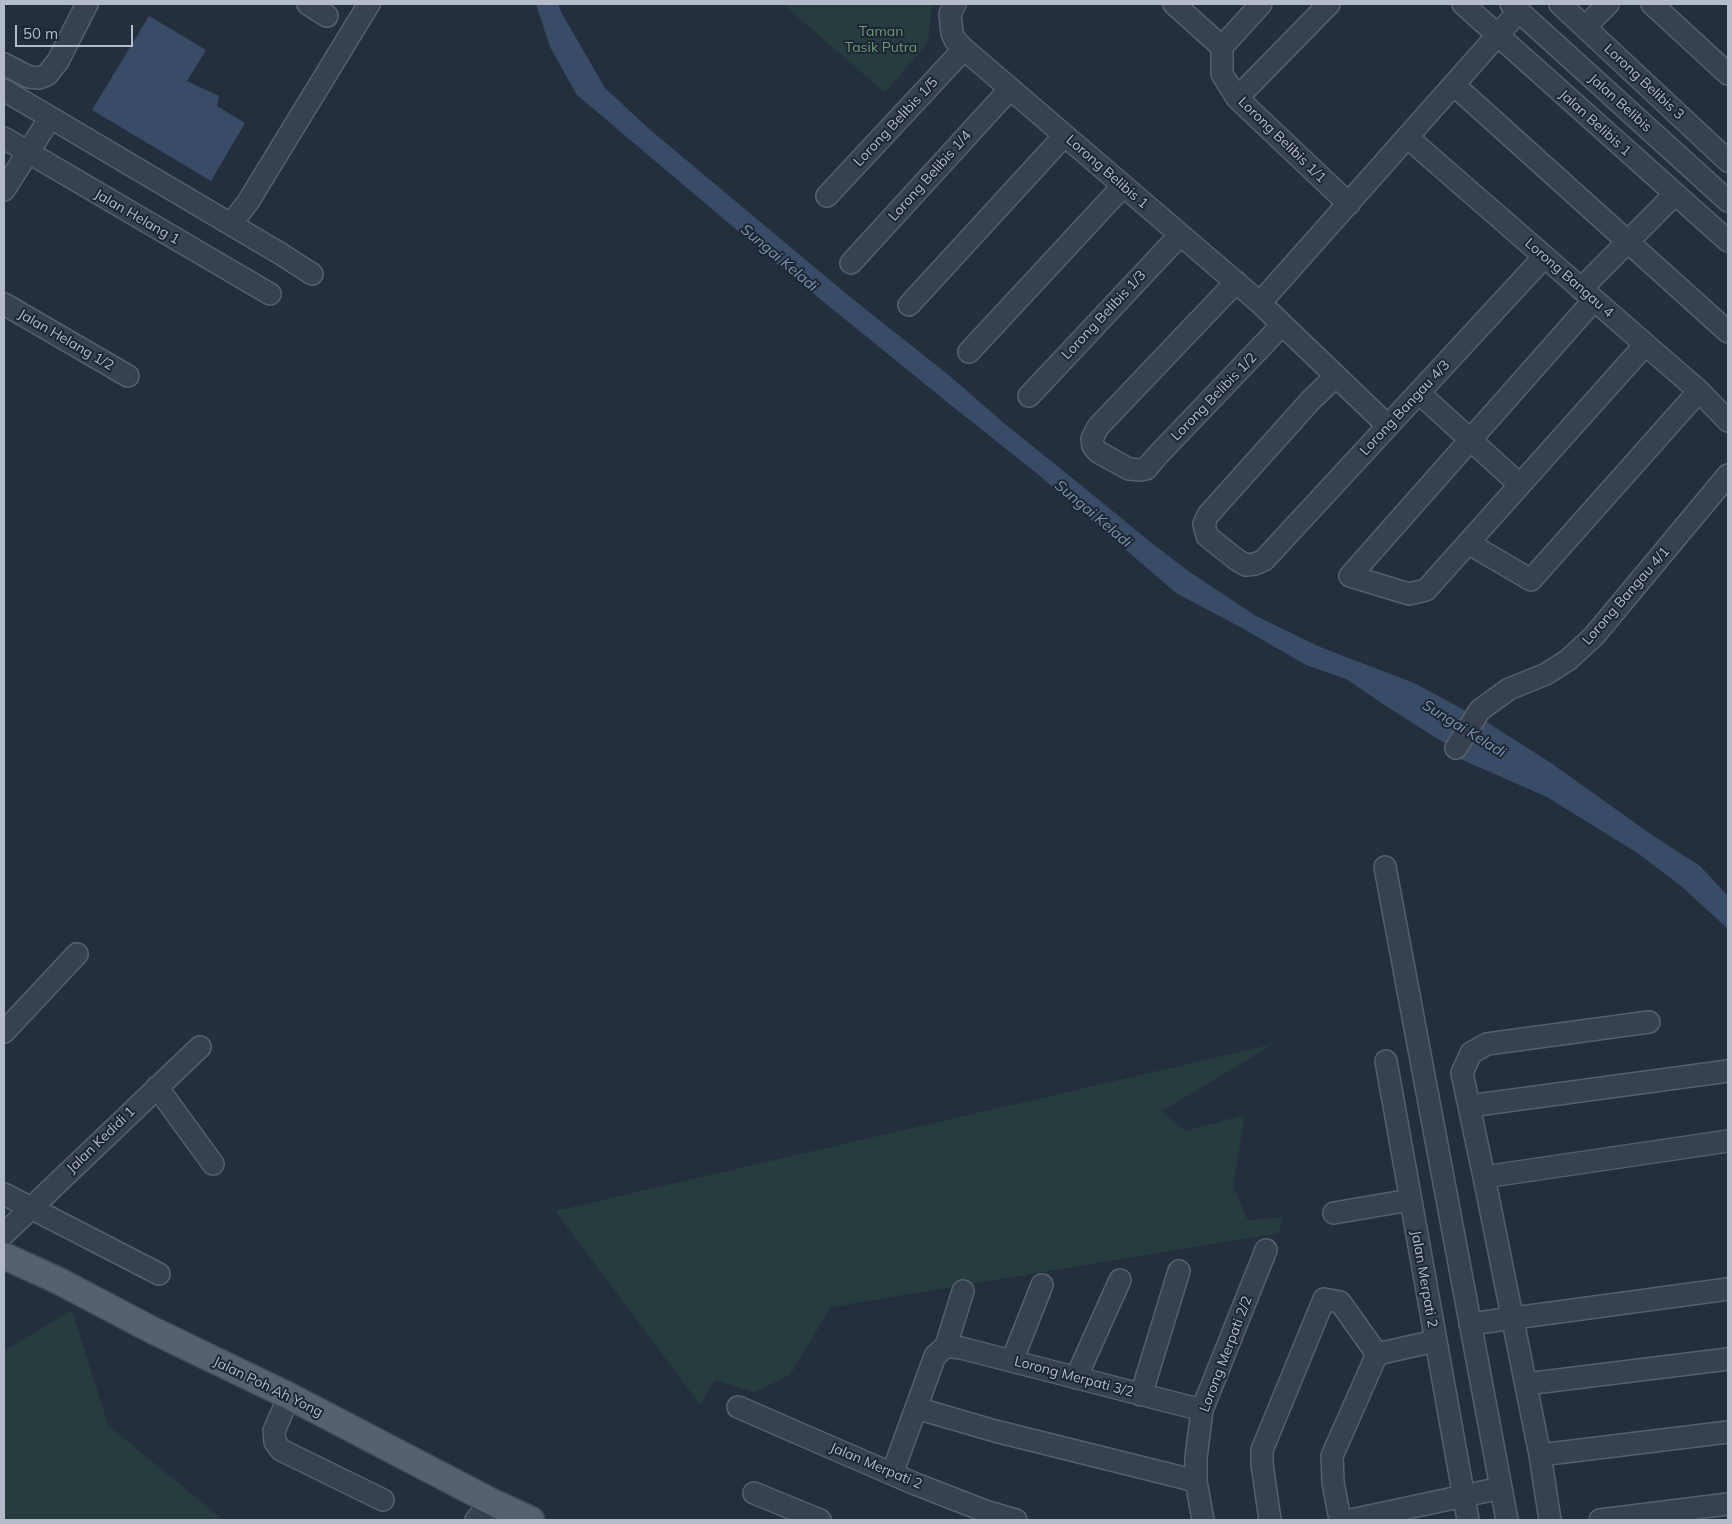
<!DOCTYPE html>
<html>
<head>
<meta charset="utf-8">
<style>
  body { margin:0 }
  #map { position:relative; width:1732px; height:1524px; overflow:hidden; background:#242f3e; font-family:Mulish,sans-serif }
  canvas { display:block }
  .frame { position:absolute; inset:0; border:5px solid #b4bcc9; pointer-events:none }
  .scale { position:absolute; left:15px; top:25px; width:118px; height:22px; box-sizing:border-box; border:2px solid #b4bcc9; border-top:0; padding-left:6px; font-size:15px; line-height:18px; white-space:nowrap; color:#b4bcc9; -webkit-text-stroke:4px #1d2633; paint-order:stroke }
</style>
</head>
<body>
<div id="map">
<canvas width="1732" height="1524"></canvas>
<div class="frame"></div>
<div class="scale">50 m</div>
</div>
<script>
const ctx = document.querySelector('canvas').getContext('2d');
ctx.lineJoin = 'round';
function paint(path, color) { ctx.fillStyle = color; ctx.fill(path, 'evenodd'); }
const toPath = rows => new Path2D(rows.map(r => 'M' + r).join(''));
function strokePath(path, color, width, dash) { ctx.strokeStyle = color; ctx.lineWidth = width; ctx.lineCap = dash ? 'butt' : 'round'; ctx.setLineDash(dash || []); ctx.stroke(path); }
function write(font, color, halo, rows, align = 'center') {
  ctx.font = font + ' Mulish,sans-serif'; ctx.lineWidth = 4; ctx.setLineDash([]); ctx.textBaseline = 'middle'; ctx.strokeStyle = halo; ctx.fillStyle = color; for (const [text, x, y, turn = 0] of rows) {
    ctx.save(); ctx.translate(x, y); ctx.rotate((+turn || 0) * Math.PI / 180); ctx.textAlign = isNaN(turn) ? turn : align; if (halo) ctx.strokeText(text, 0, 0); ctx.fillText(text, 0, 0); ctx.restore();
  }
}
const green = toPath([
  [783,4,935,4,931,10,928,42,885,93],
  [1274,1044,1162,1111,1185,1131,1245,1115,1233,1187,1248,1220,1283,1217,1279,1233,831,1307,790,1375,754,1392,715,1380,700,1405,555,1211],
  [72,1310,108,1425,223,1520,4,1520,4,1351]
]);
const water = toPath([
  [536,4,558,4,561,12,605,88,648,128,849,296,951,377,1005,424,1082,486,1154,545,1191,573,1256,616,1320,647,1414,683,1468,712,1446,744,1389,708,1346,679,1306,665,1242,628,1176,593,1040,476,947,402,777,264,577,95,550,47],
  [149,16,206,50,187,81,219,96,217,106,245,123,211,181,92,110],
  [1485,721,1551,763,1652,835,1700,866,1728,896,1728,929,1681,886,1639,854,1547,797,1458,758]
]);
const minor = toPath([
  [308,4,327,16],
  [955,4,950,14,952,33,955,40,964,49,1260,303,1388,426],
  [1174,4,1222,47,1222,74,1237,98,1349,204],
  [1463,4,1728,241],
  [1511,4,1728,201],
  [1560,4,1728,161],
  [1652,4,1728,74],
  [1585,27,1608,4],
  [1222,47,1261,4],
  [4,64,29,77,39,78,47,75,58,61,87,4],
  [1454,85,1728,332],
  [4,90,281,254,312,274],
  [1237,98,1329,4],
  [1407,137,1699,391,1728,421],
  [4,138,270,294],
  [4,190,50,118],
  [827,196,964,49],
  [231,224,248,202,369,4],
  [851,263,1010,89],
  [1236,282,1098,427,1092,439,1093,446,1098,452,1129,469,1140,470,1146,469,1156,457,1282,325],
  [1581,289,1675,194],
  [1594,300,1350,576,1409,594,1426,590,1645,345],
  [1260,303,1519,11],
  [4,304,128,376],
  [909,305,1064,136],
  [969,352,1123,186],
  [1336,376,1311,400,1208,515,1204,524,1207,536,1237,560,1246,565,1255,564,1264,560,1544,257],
  [1419,393,1520,485],
  [1029,396,1180,235],
  [1468,543,1531,580,1699,391],
  [1456,748,1480,710,1509,689,1546,674,1568,660,1594,636,1728,475],
  [1385,867,1507,1520],
  [4,1032,77,954],
  [1386,1061,1468,1520],
  [157,1087,213,1164],
  [1469,1106,1728,1071],
  [1484,1177,1462,1073,1471,1053,1487,1044,1649,1022],
  [4,1194,159,1274],
  [1334,1213,1410,1200],
  [4,1234,200,1047],
  [1470,1324,1728,1289],
  [946,1346,961,1348,1202,1410],
  [1012,1361,1042,1285],
  [1076,1378,1120,1280],
  [1526,1384,1728,1359],
  [1141,1395,1179,1271],
  [289,1396,274,1431,275,1442,281,1450,383,1500],
  [738,1407,913,1483,985,1511,1016,1520],
  [916,1408,995,1431,1196,1481],
  [1540,1455,1728,1432],
  [892,1474,935,1356,946,1346,963,1291],
  [754,1493,820,1520],
  [476,1520,492,1502],
  [1203,1520,1196,1481,1196,1458,1202,1410,1266,1250],
  [1270,1520,1262,1464,1262,1450,1324,1299,1340,1302,1377,1354],
  [1340,1520,1333,1482,1332,1456,1377,1354,1435,1341],
  [1351,1520,1501,1488],
  [1550,1520,1540,1455,1484,1177,1728,1141],
  [1600,1520,1728,1504]
]);
const major = toPath([
  [4,1256,57,1280,152,1330,289,1396,492,1502,531,1520]
]);
const parkNames = [
  ["Taman",881,32],
  ["Tasik Putra",881,48]
];
const streetNames = [
  ["Lorong Belibis 3",1644,82,43],
  ["Jalan Belibis",1620,103,42],
  ["Lorong Belibis 1/5",896,122,-47],
  ["Jalan Belibis 1",1595,123,42],
  ["Lorong Belibis 1/1",1282,140,44],
  ["Lorong Belibis 1",1107,172,41],
  ["Lorong Belibis 1/4",930,176,-48],
  ["Jalan Helang 1",137,217,30],
  ["Lorong Bangau 4",1569,278,41],
  ["Lorong Belibis 1/3",1104,315,-47],
  ["Jalan Helang 1/2",66,340,30],
  ["Lorong Belibis 1/2",1214,397,-46],
  ["Lorong Bangau 4/3",1405,408,-47],
  ["Lorong Bangau 4/1",1626,596,-49],
  ["Jalan Kedidi 1",101,1140,-44],
  ["Jalan Merpati 2",1424,1279,80],
  ["Lorong Merpati 2/2",1226,1354,-69],
  ["Lorong Merpati 3/2",1074,1377,15],
  ["Jalan Poh Ah Yong",268,1387,26],
  ["Jalan Merpati 2",876,1466,23]
];
const waterNames = [
  ["Sungai Keladi",779,258,40],
  ["Sungai Keladi",1093,514,40],
  ["Sungai Keladi",1464,729,32]
];
paint(green, '#263c3f');
paint(water, '#394c67');
strokePath(minor, '#565f6c', 24);
strokePath(major, '#414a57', 29);
strokePath(minor, '#38414e', 21);
strokePath(major, '#56606e', 26);
write('14px', '#6b9a76', '#1d2633', parkNames);
write('14px', '#b4bcc9', '#1d2633', streetNames);
write('italic 15px', '#7c92b1', '#1d2633', waterNames);
</script>
</body>
</html>
